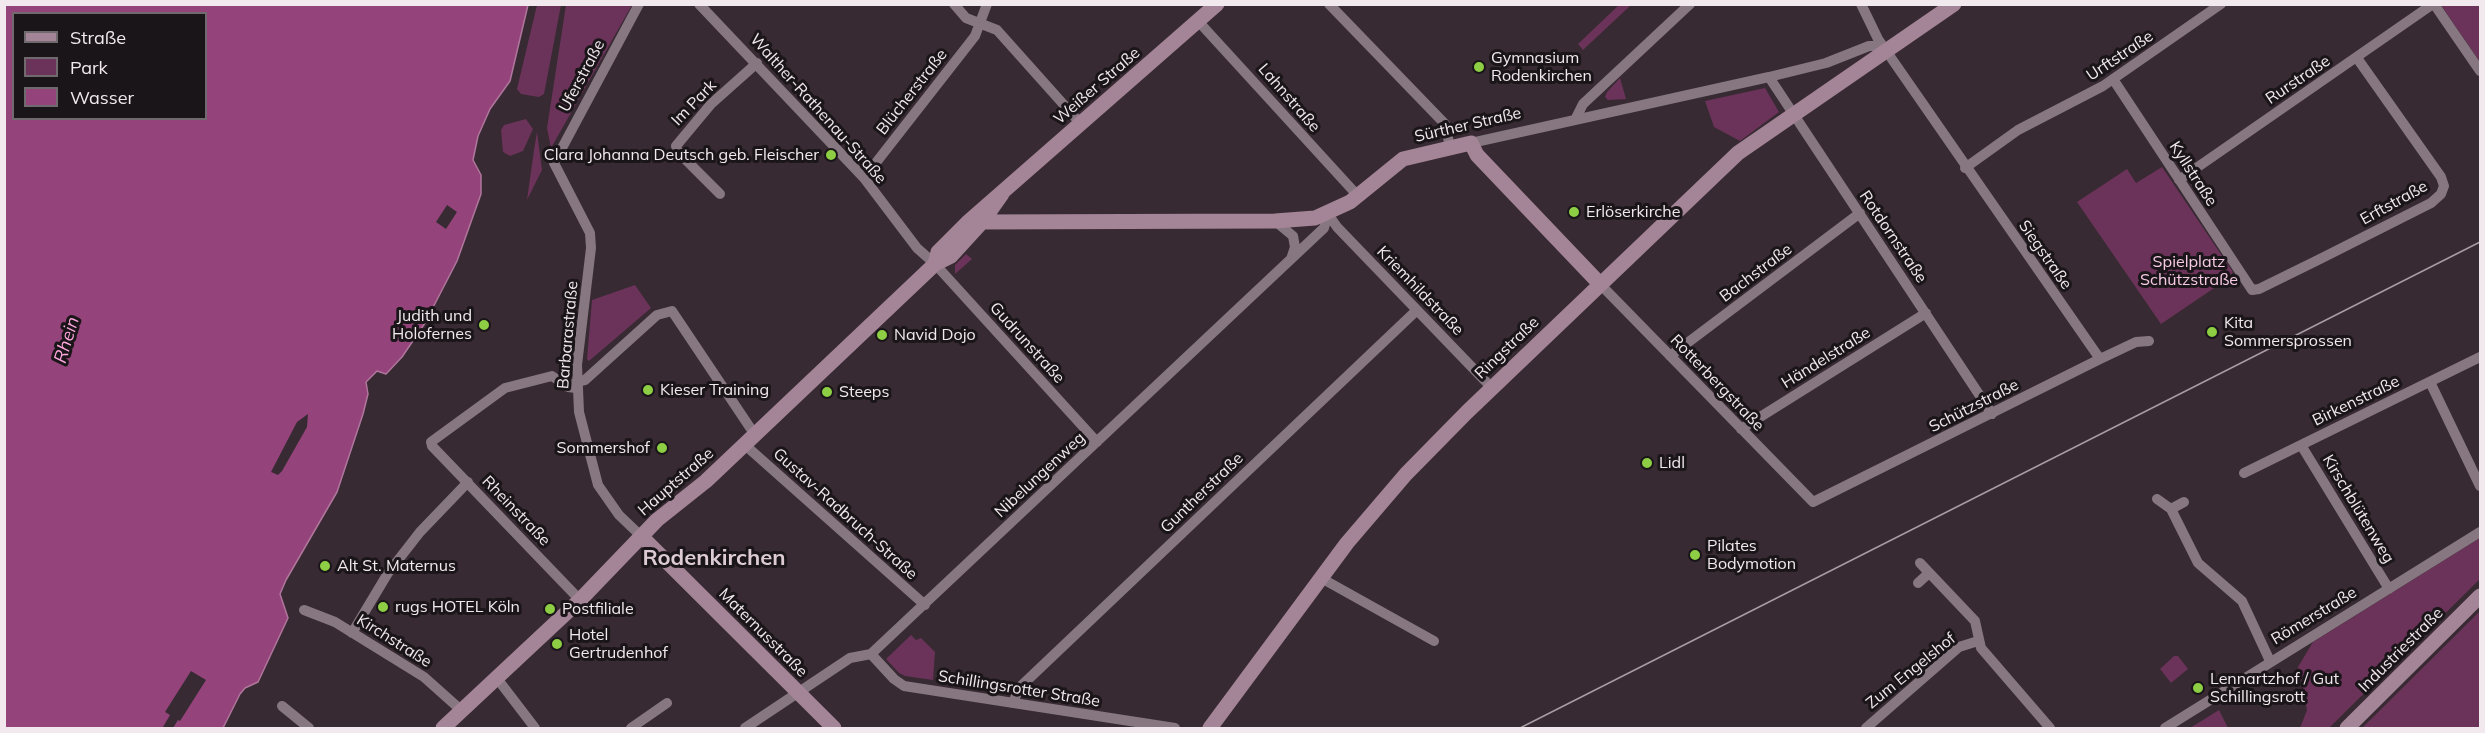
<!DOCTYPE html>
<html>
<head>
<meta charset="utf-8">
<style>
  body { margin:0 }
  #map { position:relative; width:2485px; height:733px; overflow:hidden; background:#372a32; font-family:Mulish,sans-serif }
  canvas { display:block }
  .frame { position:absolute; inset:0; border:6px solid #f2e9ee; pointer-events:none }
  .legend { position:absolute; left:12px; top:12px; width:195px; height:108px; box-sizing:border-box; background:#1a1518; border:2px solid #706a6e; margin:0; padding:8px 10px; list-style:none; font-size:18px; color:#f2e9ee }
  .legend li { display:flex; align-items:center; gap:12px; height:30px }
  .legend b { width:30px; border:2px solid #706a6e }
</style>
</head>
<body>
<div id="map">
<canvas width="2485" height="733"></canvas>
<div class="frame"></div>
<ul class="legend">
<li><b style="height:8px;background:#a48497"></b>Straße</li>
<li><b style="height:16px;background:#6b3359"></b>Park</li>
<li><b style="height:16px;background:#94447a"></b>Wasser</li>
</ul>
</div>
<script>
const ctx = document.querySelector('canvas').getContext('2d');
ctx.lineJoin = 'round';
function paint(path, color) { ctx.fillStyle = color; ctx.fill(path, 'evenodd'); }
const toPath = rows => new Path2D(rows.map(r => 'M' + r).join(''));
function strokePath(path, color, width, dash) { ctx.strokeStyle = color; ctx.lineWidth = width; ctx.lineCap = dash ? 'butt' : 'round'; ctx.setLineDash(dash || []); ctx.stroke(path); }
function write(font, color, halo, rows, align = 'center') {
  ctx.font = font + ' Mulish,sans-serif'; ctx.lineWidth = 6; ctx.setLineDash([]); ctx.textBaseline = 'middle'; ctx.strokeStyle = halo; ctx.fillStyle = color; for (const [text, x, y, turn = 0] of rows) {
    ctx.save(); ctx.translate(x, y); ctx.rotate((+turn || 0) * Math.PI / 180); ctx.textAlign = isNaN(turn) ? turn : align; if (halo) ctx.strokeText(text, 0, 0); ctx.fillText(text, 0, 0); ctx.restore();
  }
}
const green = toPath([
  [1620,4,1631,5,1583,50,1578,44],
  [537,5,561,5,544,94,539,97,521,94,517,89],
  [566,5,632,5,551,148,547,128],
  [2441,5,2480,5,2480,62],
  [1620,78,1626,99,1608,100,1605,97,1607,92],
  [1765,88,1779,112,1740,141,1714,127,1705,101],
  [526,119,533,129,523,151,510,156,503,152,501,130,504,125],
  [537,132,542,170,527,200,534,150],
  [2162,167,2233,272,2229,278,2161,324,2077,202,2127,169,2136,183],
  [966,254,972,259,955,274,955,265],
  [635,285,651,308,589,361,587,359,592,300],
  [2480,538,2480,579,2329,728,2300,728,2307,710,2298,667,2313,642],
  [2480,611,2480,728,2362,728],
  [911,635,916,640,921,638,935,652,933,680,905,676,899,673,886,659],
  [2174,656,2178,656,2188,669,2171,683,2160,669],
  [2219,710,2228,728,2190,728]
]);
const water = toPath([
  [4,5,528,5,510,81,490,109,478,136,473,160,481,175,481,194,457,261,425,323,402,357,386,374,377,371,366,382,368,394,363,414,337,492,286,580,280,594,288,618,258,682,245,688,240,694,223,728,5,728,4,5],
  [14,14,206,14,206,118,14,118,14,14]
]);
const pier = toPath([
  [447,205,457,212,446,229,436,222],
  [308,414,307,427,282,471,278,475,271,472,297,422],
  [191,671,206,680,180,721,178,720,173,728,165,728,163,727,170,715,165,712]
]);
const street = toPath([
  [639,4,554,163,590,233,591,248,577,365,579,412,598,485,619,515,642,537],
  [699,4,864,178,917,248,935,264,1097,442],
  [954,4,966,18,997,30,1081,124],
  [1329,4,1445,124,1450,147],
  [1861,4,1878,39,2100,359],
  [2434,4,2480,71],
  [1198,21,1358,196],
  [1769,77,1992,414],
  [2113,79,2252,290,2259,289,2320,259,2431,203,2441,194,2444,186,2441,177,2357,58],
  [1576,118,1583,104,1690,4],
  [1471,143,1769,77,1826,63,1869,46,1877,46,1886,50],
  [1965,168,2018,130,2103,86,2221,4],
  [864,178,975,36,987,4],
  [2179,180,2433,4],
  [720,194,678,152,676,146,711,104,757,63],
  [1328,214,1337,227,1492,388],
  [1275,221,1293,236,1295,247,1291,259],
  [1600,284,1813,502,2100,359,2136,342,2149,341],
  [1670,356,1860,213],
  [576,382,585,380,657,315,672,311,755,435],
  [2430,382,2480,486],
  [576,388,568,387,552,376,505,388,431,442,432,446,580,600],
  [1741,429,1926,313],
  [745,445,925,605],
  [2301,445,2389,589],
  [2244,473,2480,357],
  [2157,499,2171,509,2198,563,2242,601,2270,661],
  [2171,509,2184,502],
  [1920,563,1975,621,1981,648,2050,728],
  [1321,578,1434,641],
  [1918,583,1929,573],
  [304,610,335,622,424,677,461,710],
  [352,633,388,573,420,532,468,482],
  [871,654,894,679,904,686,1175,728],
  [496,677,535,728],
  [1013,703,1019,688,1417,310],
  [282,706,309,728],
  [631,728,667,703],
  [745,728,850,658,871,654,1324,228,1328,214],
  [1866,728,1959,647,1978,641],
  [2165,728,2480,532]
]);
const secondary = toPath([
  [976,222,1275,221,1315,218,1350,202,1403,159,1471,143,1477,155,1600,284],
  [935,264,938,252,967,223,1217,4],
  [642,537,834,728],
  [443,728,580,600,657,520,706,481,935,264,951,256,983,221,1002,194],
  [1210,728,1347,543,1406,474,1467,412,1738,153,1954,4],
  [2347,728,2480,596]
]);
const tram = toPath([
  [1520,728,2480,242]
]);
const markers = [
  [1479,67,6,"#8dce44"],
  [831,155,6,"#8dce44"],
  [1574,212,6,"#8dce44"],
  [484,325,6,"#8dce44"],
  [2212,332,6,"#8dce44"],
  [882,335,6,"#8dce44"],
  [648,390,6,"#8dce44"],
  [827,392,6,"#8dce44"],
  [662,448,6,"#8dce44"],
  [1647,463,6,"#8dce44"],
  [1695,555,6,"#8dce44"],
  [325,566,6,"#8dce44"],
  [383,607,6,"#8dce44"],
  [550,609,6,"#8dce44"],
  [557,644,6,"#8dce44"],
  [2198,688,6,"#8dce44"]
];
const streetNames = [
  ["Urftstraße",2120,56,-34],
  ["Uferstraße",582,76,-62],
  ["Rurstraße",2298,80,-34],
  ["Weißer Straße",1097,86,-41],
  ["Blücherstraße",912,92,-52],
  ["Lahnstraße",1289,98,49],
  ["Im Park",694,103,-46],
  ["Walther-Rathenau-Straße",818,109,48],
  ["Sürther Straße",1468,125,-13],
  ["Kyllstraße",2193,174,57],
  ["Erftstraße",2394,203,-29],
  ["Rotdornstraße",1893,237,56],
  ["Siegstraße",2045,255,55],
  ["Bachstraße",1756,273,-37],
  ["Kriemhildstraße",1420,291,46],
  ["Barbarastraße",568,335,-85],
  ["Gudrunstraße",1027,343,48],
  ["Ringstraße",1507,348,-44],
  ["Händelstraße",1826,358,-32],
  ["Rotterbergstraße",1717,383,46],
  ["Birkenstraße",2356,401,-26],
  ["Schützstraße",1974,406,-27],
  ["Nibelungenweg",1040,475,-43],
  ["Hauptstraße",676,482,-41],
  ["Guntherstraße",1202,493,-44],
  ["Kirschblütenweg",2358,509,59],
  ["Rheinstraße",516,511,46],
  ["Gustav-Radbruch-Straße",845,514,42],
  ["Römerstraße",2314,616,-31],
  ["Maternusstraße",763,633,45],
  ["Kirchstraße",394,641,32],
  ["Industriestraße",2401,650,-45],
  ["Zum Engelshof",1911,671,-39],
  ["Schillingsrotter Straße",1019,689,9]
];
const poiNames = [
  ["Gymnasium",1491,58],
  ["Rodenkirchen",1491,76],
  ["Clara Johanna Deutsch geb. Fleischer",819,155,"right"],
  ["Erlöserkirche",1586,212],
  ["Judith und",472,316,"right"],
  ["Holofernes",472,334,"right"],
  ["Kita",2224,323],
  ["Sommersprossen",2224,341],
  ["Navid Dojo",894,335],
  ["Kieser Training",660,390],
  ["Steeps",839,392],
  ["Sommershof",650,448,"right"],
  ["Lidl",1659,463],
  ["Pilates",1707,546],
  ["Bodymotion",1707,564],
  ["Alt St. Maternus",337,566],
  ["rugs HOTEL Köln",395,607],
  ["Postfiliale",562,609],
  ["Hotel",569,635],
  ["Gertrudenhof",569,653],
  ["Lennartzhof / Gut",2210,679],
  ["Schillingsrott",2210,697]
];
const parkNames = [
  ["Spielplatz",2189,262],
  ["Schützstraße",2189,280]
];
const waterNames = [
  ["Rhein",67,340,-73]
];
const districtNames = [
  ["Rodenkirchen",714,558]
];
paint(green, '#6b3359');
paint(water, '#94447a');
strokePath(water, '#b0769d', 1.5);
paint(pier, '#372a32');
strokePath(street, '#867780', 10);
strokePath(secondary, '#a48497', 15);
strokePath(tram, '#a79da3', 1.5);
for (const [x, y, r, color] of markers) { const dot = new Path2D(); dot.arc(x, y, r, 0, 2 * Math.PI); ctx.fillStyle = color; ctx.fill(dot); strokePath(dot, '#1a1518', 2); }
write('16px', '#f2e9ee', '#1a1518', streetNames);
write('16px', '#f2e9ee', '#1a1518', poiNames, 'left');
write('16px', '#f7cae5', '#1a1518', parkNames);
write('italic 18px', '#ffa7df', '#1a1518', waterNames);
write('bold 22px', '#dccbd5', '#1a1518', districtNames);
</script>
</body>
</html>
